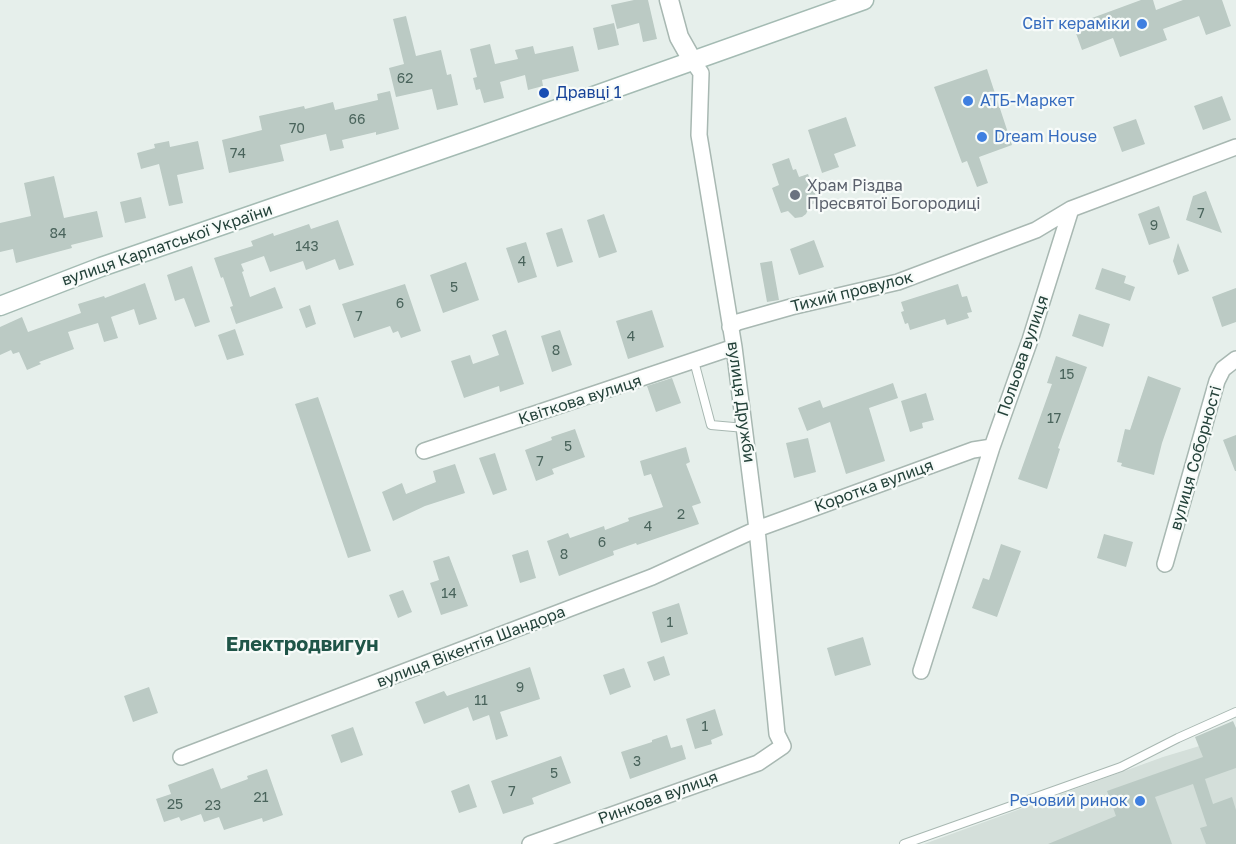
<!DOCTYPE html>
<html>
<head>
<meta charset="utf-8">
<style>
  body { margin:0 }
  canvas { display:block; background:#e6efeb }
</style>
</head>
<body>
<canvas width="1236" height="844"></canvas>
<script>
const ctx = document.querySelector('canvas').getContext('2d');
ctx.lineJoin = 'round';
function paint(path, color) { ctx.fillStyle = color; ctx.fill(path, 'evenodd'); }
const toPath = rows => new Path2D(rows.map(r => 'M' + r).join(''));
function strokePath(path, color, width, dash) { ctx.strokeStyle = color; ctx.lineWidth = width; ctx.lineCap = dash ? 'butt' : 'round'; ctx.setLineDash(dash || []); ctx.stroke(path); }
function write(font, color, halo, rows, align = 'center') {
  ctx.font = font + ' "Golos Text",sans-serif'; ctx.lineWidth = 4.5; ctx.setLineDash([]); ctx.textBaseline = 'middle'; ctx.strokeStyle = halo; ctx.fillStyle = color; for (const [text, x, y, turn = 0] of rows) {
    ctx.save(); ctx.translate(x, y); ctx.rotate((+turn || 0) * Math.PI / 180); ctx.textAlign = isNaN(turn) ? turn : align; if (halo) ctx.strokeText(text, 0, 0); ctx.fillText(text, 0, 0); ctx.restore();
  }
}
const built = toPath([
  [1236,735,1236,844,924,844,1163,757]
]);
const building = toPath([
  [634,0,648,0,657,39,643,42,639,23,617,29,611,5],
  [1141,0,1153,0,1156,10,1183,0,1222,0,1231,26,1206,35,1199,16,1163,29,1167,40,1120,57,1113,38,1082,50,1073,25],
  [406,16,416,56,441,50,447,75,451,74,458,105,437,110,432,89,396,97,389,68,404,64,393,19],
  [614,23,619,45,598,50,593,28],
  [490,44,495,64,518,59,515,50,533,46,535,54,573,46,579,71,542,80,543,86,528,90,525,75,500,82,504,98,484,103,480,89,476,90,473,78,477,77,470,49],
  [987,69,1012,145,979,157,988,183,977,187,967,161,962,163,934,87],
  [390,91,399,129,376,135,376,132,342,140,344,148,330,151,326,134,280,145,284,161,229,173,222,140,262,130,259,116,304,106,305,109,333,102,335,110,378,100,377,94],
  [1222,96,1231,120,1203,130,1194,106],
  [846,117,856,146,834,154,839,167,822,173,808,130],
  [1136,119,1145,144,1122,152,1113,127],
  [169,141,170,147,198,141,204,169,177,175,183,203,169,206,159,164,141,169,137,153,155,148,154,144],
  [789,158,793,170,796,169,799,177,808,174,818,202,810,205,806,214,802,217,795,218,788,211,781,213,772,188,779,185,772,164],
  [54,176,64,218,97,211,103,237,71,245,72,248,16,263,13,249,0,252,0,223,31,216,24,183],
  [1206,191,1222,233,1186,220,1193,196],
  [141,197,146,218,125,223,120,202],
  [1159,206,1170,238,1149,245,1138,214],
  [604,214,617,252,599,258,587,220],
  [338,220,354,265,339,270,335,259,306,270,303,261,270,272,264,256,241,264,244,271,242,272,250,297,275,287,283,308,236,324,230,307,233,306,223,277,221,278,214,258,253,246,251,241,273,233,274,236,309,224,311,229],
  [562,228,573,262,557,267,546,233],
  [814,240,824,267,799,275,790,249],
  [526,242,537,277,518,283,506,248],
  [1178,243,1189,271,1178,275,1173,261],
  [772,261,779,300,767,302,760,263],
  [466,262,479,300,443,313,430,275],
  [192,266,210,322,195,327,184,298,175,301,167,275],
  [1102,268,1126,276,1124,283,1135,287,1130,301,1095,289],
  [145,283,157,319,139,325,134,309,111,317,118,338,104,342,98,323,68,332,74,349,39,362,41,364,27,370,19,352,13,354,11,350,0,355,0,327,22,317,28,332,81,313,78,304,104,296,105,298],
  [405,284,421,331,401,338,398,331,393,333,390,326,354,338,342,304],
  [958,284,962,297,967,296,972,312,967,313,969,318,947,325,945,319,910,330,908,323,905,324,901,312,904,311,901,302],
  [1236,288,1236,322,1222,327,1212,297],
  [310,305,316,324,306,328,299,309],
  [652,310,664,347,628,359,616,321],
  [1079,314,1110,324,1103,347,1072,336],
  [235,329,244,355,227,360,218,335],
  [506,330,524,384,500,392,499,386,464,398,451,361,470,355,473,364,499,355,492,335],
  [560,330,572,365,552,372,541,336],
  [1056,356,1087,367,1058,448,1060,449,1047,489,1018,479,1052,384,1047,383],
  [1148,376,1181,388,1162,443,1154,475,1121,466,1122,463,1117,462,1125,429,1130,430],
  [672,378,681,403,656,412,647,386],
  [893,383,898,398,869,408,885,461,846,474,830,422,807,431,798,408,820,400,823,408],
  [926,393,934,420,922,423,923,428,910,432,901,401],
  [318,397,371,551,348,558,295,404],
  [575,429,585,457,552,469,554,474,536,481,525,450,552,440,551,437],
  [1236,435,1236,471,1235,471,1223,440],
  [808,438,816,472,794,478,786,443],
  [686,447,690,462,686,464,701,503,692,506,699,524,637,545,636,543,613,551,614,555,559,576,547,541,568,533,570,538,604,526,605,530,629,521,628,518,663,507,651,474,644,476,640,461],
  [495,453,507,490,493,495,479,458],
  [455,464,465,493,425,506,393,521,382,492,402,483,406,494,436,482,433,471],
  [1104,534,1133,542,1126,567,1097,558],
  [1001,544,1021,551,997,617,972,608,983,578,989,580],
  [528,550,536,578,520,583,512,555],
  [449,556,468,606,441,615,430,583,439,580,433,561],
  [403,590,412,612,398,618,389,595],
  [679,603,688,634,661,643,652,612],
  [863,637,871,665,835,676,827,648],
  [664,656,670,675,654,681,647,662],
  [530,667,540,699,500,712,508,736,496,740,489,715,473,721,468,707,424,724,415,702,444,691,447,696],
  [624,668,631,687,610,695,603,675],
  [149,687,158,713,133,722,124,696],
  [715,709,723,735,711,740,712,744,695,749,686,719],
  [1233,721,1236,728,1236,768,1205,779,1213,804,1232,797,1236,810,1236,844,1206,844,1200,828,1207,826,1193,784,1155,797,1172,844,1048,844,1116,816,1107,791,1203,757,1195,737],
  [353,727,363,755,341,763,331,735],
  [667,735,671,748,682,745,686,759,630,779,621,752,652,742,652,740],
  [561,756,571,783,532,798,534,804,503,814,491,781],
  [213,768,221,789,248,779,247,776,267,769,283,815,263,822,262,818,224,830,219,817,204,822,201,814,181,821,179,817,164,822,156,799,171,794,168,785],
  [469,784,477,807,459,813,451,791]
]);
const service = toPath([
  [694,361,711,425,745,428],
  [904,844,1121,767,1178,738,1236,712]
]);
const minor = toPath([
  [730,327,738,322,791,307,898,282,1036,230,1071,209],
  [424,451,734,347],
  [1165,564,1217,381,1223,369,1236,359],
  [921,671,992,447,1030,340,1071,209,1236,147],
  [181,757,652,577,757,529,973,450,992,447],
  [530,844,758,763,783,746,777,734,757,529,734,347,699,135,701,73,692,60]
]);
const tertiary = toPath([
  [669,0,679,37,692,60]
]);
const secondary = toPath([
  [0,306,101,267,478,137,864,0]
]);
const markers = [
  [1142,24,6,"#3f7fe0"],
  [544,93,6,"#1a4fb4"],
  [968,101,6,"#3f7fe0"],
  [982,137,6,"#3f7fe0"],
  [795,195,6,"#6b7280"],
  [1140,801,6,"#3f7fe0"]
];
const numberNames = [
  ["62",405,79],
  ["66",357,120],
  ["70",297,129],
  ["74",238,154],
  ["7",1201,214],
  ["9",1154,226],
  ["84",58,234],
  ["143",307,247],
  ["4",522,262],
  ["5",454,288],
  ["6",400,304],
  ["7",359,317],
  ["4",631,337],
  ["8",556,351],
  ["15",1067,375],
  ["17",1054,419],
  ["5",568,447],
  ["7",540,462],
  ["2",681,515],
  ["4",648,527],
  ["6",602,543],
  ["8",564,555],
  ["14",449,594],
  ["1",670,623],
  ["9",520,688],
  ["11",481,701],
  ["1",705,727],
  ["3",637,762],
  ["5",554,774],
  ["7",512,792],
  ["21",261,798],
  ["25",175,805],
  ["23",213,806]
];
const shopNames = [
  ["Світ кераміки",1130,24],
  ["АТБ-Маркет",980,101,"left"],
  ["Dream House",994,137,"left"],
  ["Речовий ринок",1128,801]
];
const transitNames = [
  ["Дравці 1",556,93]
];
const worshipNames = [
  ["Храм Різдва",807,186],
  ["Пресвятої Богородиці",807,204]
];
const streetNames = [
  ["вулиця Карпатської України",167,245,-19],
  ["Тихий провулок",852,292,-14],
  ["Польова вулиця",1023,356,-71],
  ["Квіткова вулиця",580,400,-18],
  ["вулиця Дружби",741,402,82],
  ["вулиця Соборності",1196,458,-74],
  ["Коротка вулиця",874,486,-20],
  ["вулиця Вікентія Шандора",471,647,-21],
  ["Ринкова вулиця",658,798,-20]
];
const quarterNames = [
  ["Електродвигун",302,645]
];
paint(built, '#d4dfda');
paint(building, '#bbcac4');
strokePath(service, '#a8b8b2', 10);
strokePath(minor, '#a8b8b2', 18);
strokePath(tertiary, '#a8b8b2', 21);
strokePath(secondary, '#a4bbb3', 21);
strokePath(service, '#fff', 8);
strokePath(minor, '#fff', 15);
strokePath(tertiary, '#fff', 18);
strokePath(secondary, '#fff', 18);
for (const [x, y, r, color] of markers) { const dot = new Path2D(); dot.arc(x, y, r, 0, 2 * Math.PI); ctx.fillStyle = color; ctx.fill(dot); strokePath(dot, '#f7fbf9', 2); }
write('14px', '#4a645c', null, numberNames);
write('16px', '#366cbe', '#f7fbf9', shopNames, 'right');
write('16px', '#164399', '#f7fbf9', transitNames, 'left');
write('16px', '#5b616d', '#f7fbf9', worshipNames, 'left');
write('16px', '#24423a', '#f7fbf9', streetNames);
write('bold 20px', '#1f5548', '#f7fbf9', quarterNames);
</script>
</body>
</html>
